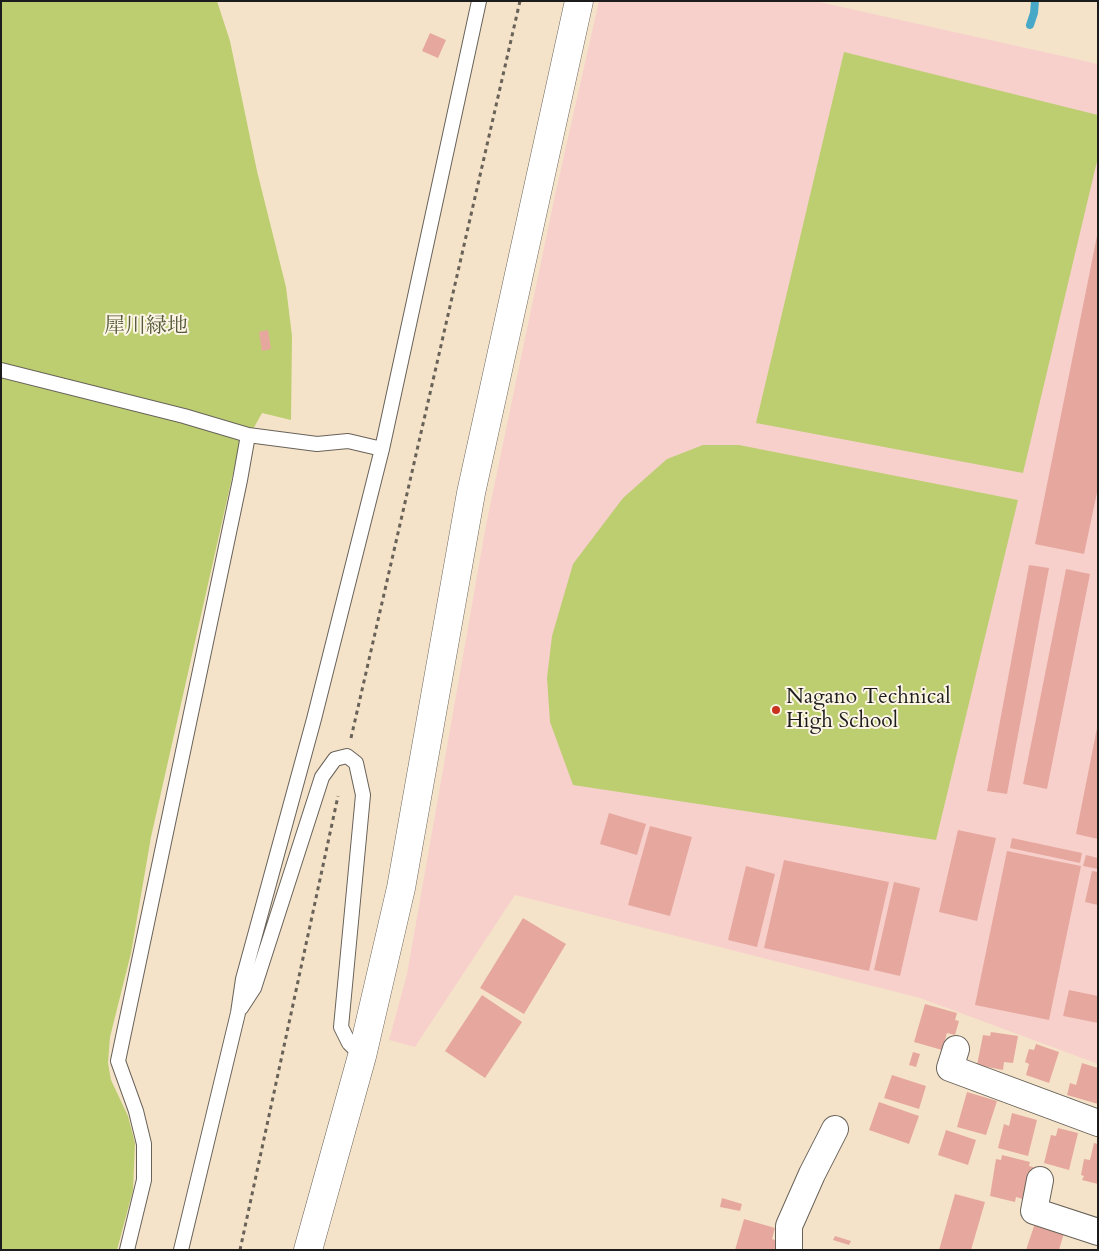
<!DOCTYPE html>
<html>
<head>
<meta charset="utf-8">
<style>
  body { margin:0 }
  #map { position:relative; width:1099px; height:1251px; overflow:hidden; background:#f5e3c9; font-family:Cardo,serif }
  canvas { display:block }
  .frame { position:absolute; inset:0; border:2px solid #1c1c1c; pointer-events:none }
</style>
</head>
<body>
<div id="map">
<canvas width="1099" height="1251"></canvas>
<div class="frame"></div>
</div>
<script>
const ctx = document.querySelector('canvas').getContext('2d');
ctx.lineJoin = 'round';
function paint(path, color) { ctx.fillStyle = color; ctx.fill(path, 'evenodd'); }
const toPath = rows => new Path2D(rows.map(r => 'M' + r).join(''));
function strokePath(path, color, width, dash) { ctx.strokeStyle = color; ctx.lineWidth = width; ctx.lineCap = dash ? 'butt' : 'round'; ctx.setLineDash(dash || []); ctx.stroke(path); }
function write(font, color, halo, rows, align = 'center') {
  ctx.font = font + ' Cardo,"Noto Serif JP",serif'; ctx.lineWidth = 4; ctx.setLineDash([]); ctx.textBaseline = 'middle'; ctx.strokeStyle = halo; ctx.fillStyle = color; for (const [text, x, y, turn = 0] of rows) {
    ctx.save(); ctx.translate(x, y); ctx.rotate((+turn || 0) * Math.PI / 180); ctx.textAlign = isNaN(turn) ? turn : align; if (halo) ctx.strokeText(text, 0, 0); ctx.fillText(text, 0, 0); ctx.restore();
  }
}
const built = toPath([
  [599,1,815,1,1098,64,1098,1064,920,998,515,895,415,1047,389,1040,407,974,486,525,555,195]
]);
const green = toPath([
  [1,1,217,1,230,41,257,171,286,287,292,336,291,420,262,413,236,460,151,837,131,953,110,1037,108,1063,111,1080,128,1116,135,1143,133,1190,117,1250,1,1250],
  [844,52,1098,115,1098,157,1023,473,756,423],
  [703,445,739,445,1018,500,936,840,573,785,550,722,547,678,552,636,573,564,623,498,667,459]
]);
const stream = toPath([
  [1030,25,1034,13,1035,1]
]);
const building = toPath([
  [430,33,446,40,438,58,422,51],
  [1097,236,1098,488,1084,554,1035,544],
  [268,330,271,349,262,351,259,332],
  [1029,565,1049,568,1007,794,987,791],
  [1066,569,1090,574,1047,789,1023,784],
  [1097,728,1098,728,1098,839,1076,834],
  [609,813,646,824,637,855,600,844],
  [650,826,692,837,670,916,628,905],
  [958,830,996,838,977,921,939,912],
  [1012,838,1082,853,1080,863,1010,848],
  [1007,851,1081,866,1049,1020,975,1005],
  [1086,855,1098,858,1098,869,1083,866],
  [784,860,889,882,869,971,764,948],
  [746,866,775,874,757,947,728,940],
  [1092,871,1098,872,1098,905,1085,902],
  [894,882,920,888,900,976,874,970],
  [523,918,566,944,524,1014,480,988],
  [1069,990,1098,996,1098,1023,1063,1016],
  [482,995,522,1022,485,1078,445,1051],
  [925,1004,957,1013,955,1020,959,1021,955,1035,947,1033,942,1050,914,1042],
  [991,1032,1018,1036,1013,1063,1004,1062,1003,1070,977,1065,983,1035,990,1036],
  [1036,1044,1059,1052,1049,1083,1026,1075,1029,1064,1025,1062,1029,1049,1034,1050],
  [913,1052,920,1054,916,1067,909,1065],
  [1082,1063,1098,1068,1098,1104,1067,1095,1070,1083,1076,1085],
  [892,1075,926,1086,919,1109,884,1098],
  [967,1092,997,1101,986,1135,957,1127],
  [879,1102,919,1116,909,1144,869,1130],
  [1012,1113,1037,1120,1028,1156,998,1148,1004,1124,1009,1126],
  [1058,1128,1078,1133,1069,1170,1044,1163,1051,1135,1056,1136],
  [946,1130,976,1140,968,1165,938,1155],
  [1094,1143,1098,1144,1098,1184,1082,1180,1084,1176,1081,1175,1084,1159,1090,1160],
  [1002,1155,1030,1162,1029,1166,1037,1168,1026,1200,1016,1197,1015,1202,990,1196,996,1159,1001,1160],
  [955,1194,985,1202,971,1250,939,1250],
  [722,1198,742,1204,740,1211,720,1207],
  [744,1219,775,1228,772,1239,778,1241,775,1250,735,1250],
  [1035,1223,1064,1233,1059,1250,1026,1250],
  [835,1236,851,1241,849,1245,833,1240]
]);
const path = toPath([
  [351,738,520,1],
  [240,1250,338,796]
]);
const service = toPath([
  [1,370,184,416,248,435,240,480,118,1061,136,1111,144,1144,144,1180,127,1250],
  [248,435,317,444,348,441,382,449],
  [241,1008,254,988,322,777,335,759,347,756,356,763,363,795,341,1027,349,1043,362,1056],
  [181,1250,238,1013,243,979,314,719,382,449,479,1]
]);
const minor = toPath([
  [956,1049,950,1068,1098,1123],
  [1040,1180,1034,1211,1098,1232],
  [789,1250,789,1226,812,1174,835,1129]
]);
const tertiary = toPath([
  [308,1250,362,1056,401,888,471,493,579,1]
]);
const markers = [
  [776,710,5,"#c8321e"]
];
const parkNames = [
  ["犀川緑地",146,327]
];
const poiNames = [
  ["Nagano Technical",786,698],
  ["High School",786,722]
];
paint(built, '#f7d0cc');
paint(green, '#bdce71');
strokePath(stream, '#48a8c7', 8);
paint(building, '#e6a89e');
strokePath(service, '#686259', 16);
strokePath(minor, '#686259', 28);
strokePath(tertiary, '#686259', 29);
strokePath(path, '#686259', 3, [4, 4]);
strokePath(service, '#fff', 14);
strokePath(minor, '#fff', 26);
strokePath(tertiary, '#fff', 28);
for (const [x, y, r, color] of markers) { const dot = new Path2D(); dot.arc(x, y, r, 0, 2 * Math.PI); ctx.fillStyle = color; ctx.fill(dot); strokePath(dot, '#fcf5e5', 2); }
write('21px', '#545a3a', '#fcf5e5', parkNames);
write('21px', '#1c1c1c', '#fcf5e5', poiNames, 'left');
</script>
</body>
</html>
